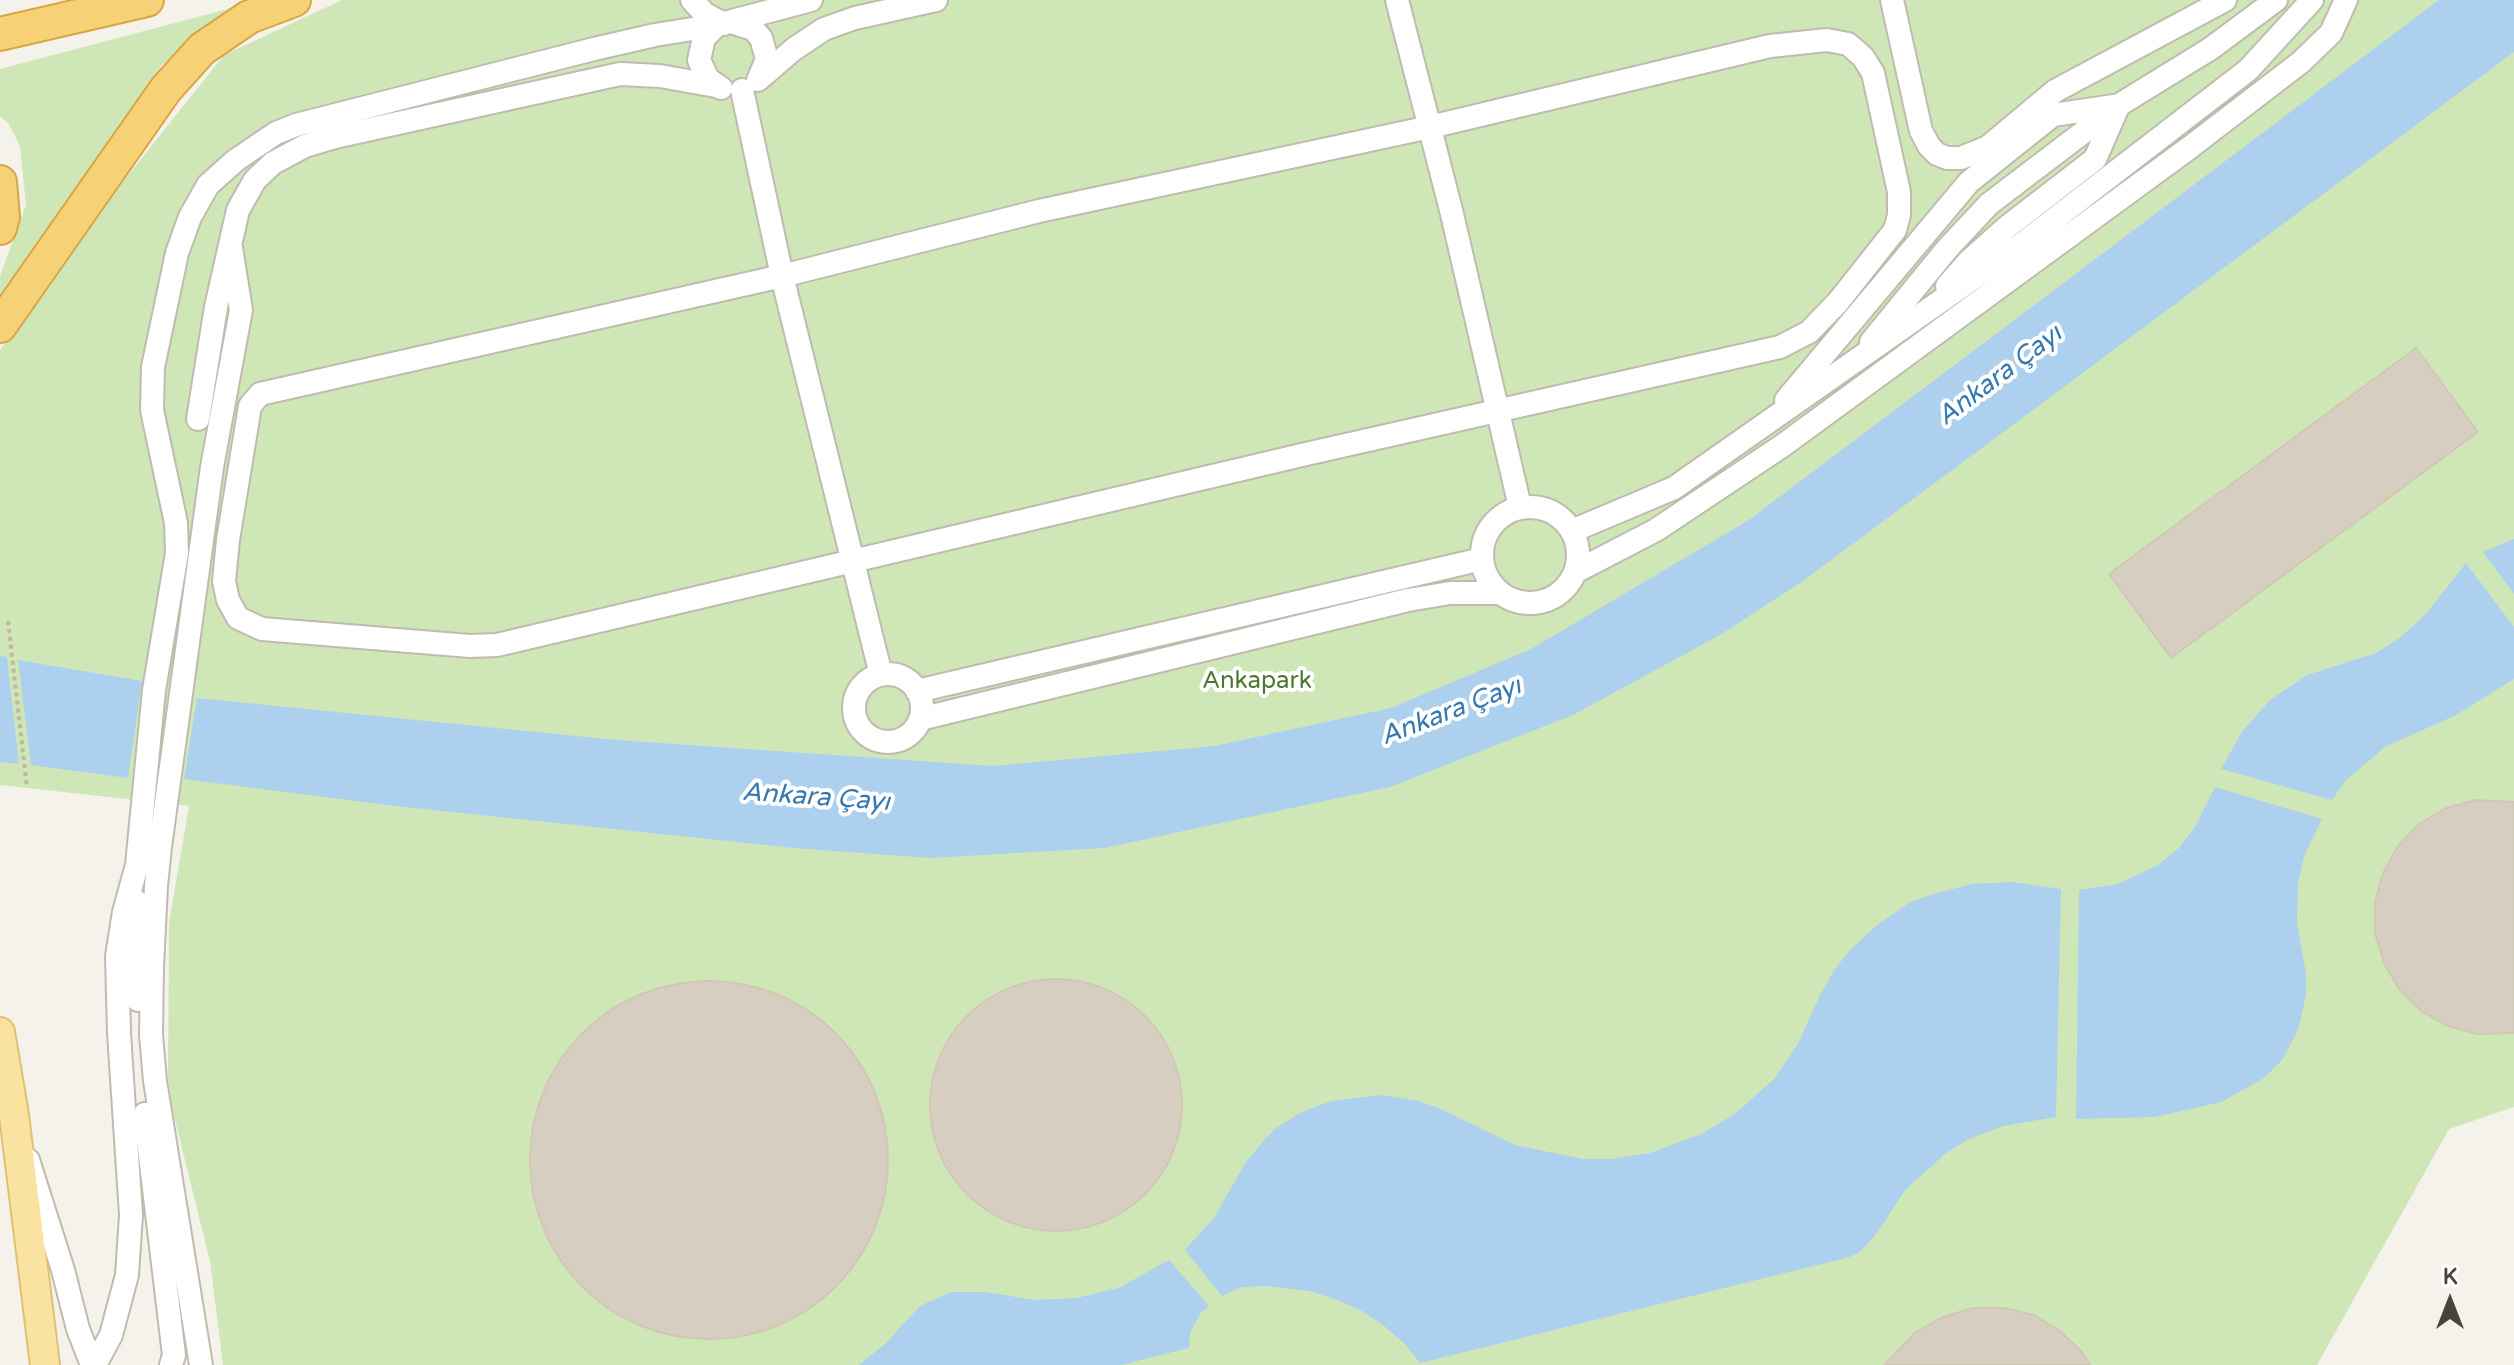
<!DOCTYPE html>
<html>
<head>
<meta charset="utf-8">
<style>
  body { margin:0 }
  #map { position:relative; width:2514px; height:1365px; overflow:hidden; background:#f5f2ec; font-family:"Varela Round",sans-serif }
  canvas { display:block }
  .north { position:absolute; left:2410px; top:1261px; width:80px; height:80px; -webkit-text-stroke:6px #fff; paint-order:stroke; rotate:0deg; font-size:22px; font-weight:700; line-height:32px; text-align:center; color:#494439 }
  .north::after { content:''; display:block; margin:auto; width:28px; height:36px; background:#494439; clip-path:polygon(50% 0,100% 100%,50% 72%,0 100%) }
</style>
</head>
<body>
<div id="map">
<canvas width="2514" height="1365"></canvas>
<div class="north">K</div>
</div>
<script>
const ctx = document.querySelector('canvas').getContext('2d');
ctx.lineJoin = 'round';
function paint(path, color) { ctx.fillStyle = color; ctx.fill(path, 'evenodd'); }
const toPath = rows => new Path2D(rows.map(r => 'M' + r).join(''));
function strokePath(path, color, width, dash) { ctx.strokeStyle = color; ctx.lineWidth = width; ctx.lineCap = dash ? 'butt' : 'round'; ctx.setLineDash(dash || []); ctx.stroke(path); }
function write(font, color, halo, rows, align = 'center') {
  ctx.font = font + ' "Varela Round",sans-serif'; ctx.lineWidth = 8; ctx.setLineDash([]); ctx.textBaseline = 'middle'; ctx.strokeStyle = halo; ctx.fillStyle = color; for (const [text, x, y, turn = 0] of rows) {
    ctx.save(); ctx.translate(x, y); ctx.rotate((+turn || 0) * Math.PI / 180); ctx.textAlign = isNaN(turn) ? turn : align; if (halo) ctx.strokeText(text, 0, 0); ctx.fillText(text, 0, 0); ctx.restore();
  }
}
const green = toPath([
  [342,0,2514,0,2514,1107,2449,1129,2317,1365,223,1365,210,1261,171,1104,168,1076,169,923,189,806,0,785,0,350,121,184,224,55],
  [228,9,162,65,0,294,0,276,26,205,20,146,8,123,0,117,0,69]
]);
const water = toPath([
  [2439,0,2514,0,2514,52,1803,581,1720,635,1573,715,1390,787,1104,848,930,858,794,848,395,806,184,779,197,698,616,740,993,766,1215,746,1391,708,1531,649,1749,520],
  [2514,539,2514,594,2483,552],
  [2466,563,2514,627,2514,679,2456,715,2385,747,2346,780,2332,800,2221,769,2242,732,2270,700,2307,675,2376,653,2401,637,2427,613],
  [0,656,7,657,19,764,0,762],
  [18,660,142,681,128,778,31,765],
  [2215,787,2322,819,2304,856,2298,883,2297,922,2306,974,2306,995,2298,1030,2282,1060,2264,1078,2221,1102,2155,1117,2076,1119,2079,890,2118,884,2158,865,2179,848,2195,827],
  [2011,882,2061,889,2056,1117,2003,1126,1969,1139,1946,1153,1905,1190,1877,1233,1862,1250,1850,1257,1420,1363,1405,1344,1383,1325,1362,1311,1335,1299,1309,1291,1267,1286,1242,1287,1222,1296,1185,1250,1214,1218,1246,1162,1265,1139,1276,1128,1300,1113,1331,1101,1381,1095,1419,1101,1441,1109,1515,1145,1583,1159,1610,1159,1650,1153,1701,1134,1735,1114,1775,1078,1798,1044,1820,995,1835,969,1850,950,1876,926,1910,902,1934,894,1972,884],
  [1169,1260,1209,1306,1201,1312,1190,1333,1189,1348,1121,1365,859,1365,885,1344,920,1306,951,1292,985,1292,1035,1300,1076,1298,1119,1288]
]);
const building = toPath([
  [2416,348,2478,432,2171,658,2109,574,2416,348],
  [2476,800,2514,802,2514,1033,2478,1034,2448,1026,2421,1011,2399,989,2384,963,2375,933,2375,902,2383,873,2398,846,2419,824,2446,808,2476,800],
  '930 1105a126 126 0 1 1 252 0a126 126 0 1 1-252 0Z',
  '530 1160a179 179 0 1 1 358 0a179 179 0 1 1-358 0Z',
  [1973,1308,2004,1308,2034,1315,2060,1331,2082,1352,2090,1365,1884,1365,1916,1332,1943,1317,1973,1308]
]);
const path = toPath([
  [8,621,27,788]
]);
const minor = toPath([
  [692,0,705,14,724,24],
  [1397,0,1452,214,1520,507],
  [1892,0,1921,131,1929,146,1937,154,1947,158,1961,158,1988,147,2055,91,2225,0],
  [731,22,753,29,761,38,767,59,759,78],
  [717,25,704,38,699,60,708,79,721,88],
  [1827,40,1848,44,1863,57,1873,73,1899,192,1899,215,1895,230,1838,302,1809,332,1780,347,1306,454,497,645,470,646,262,629,238,618,228,600,224,581,228,540,250,406,260,394,782,276,1039,211,1430,127,1770,46,1827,40],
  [758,80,794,49,824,29,855,18,936,0],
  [742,90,782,276,881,675],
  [1947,286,1969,261,2007,227,2095,159,2117,109],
  [1871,342,1947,249,1989,204,2119,105,2210,49,2276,0],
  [1786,400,1969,182,2053,115,2114,106],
  [198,419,216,307,238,210,255,180,273,163,305,146,335,137,620,74,660,76,716,86],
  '1482 555a48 48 0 1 1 96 0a48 48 0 1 1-96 0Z',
  [1572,531,1674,488,2022,244,2248,70,2312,0],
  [1575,572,1656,530,1782,446,2189,148,2301,62,2331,33,2346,0],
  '854 708a34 34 0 1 1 68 0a34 34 0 1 1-68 0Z',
  [917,691,1482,559],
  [920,719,1408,600,1450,593,1500,593],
  [137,902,138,1000],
  [145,1114,174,1355,171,1365],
  [28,1160,63,1270,78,1329,92,1365],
  [95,1365,111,1335,127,1275,131,1215,119,1033,117,956,124,912,137,865,154,690,177,553,176,523,152,410,153,367,177,253,190,217,208,185,236,160,276,133,296,125,594,49,655,35,717,25,811,0],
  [201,1365,155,1081,151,1035,152,967,156,886,160,847,212,467,241,310,231,248]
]);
const major = toPath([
  [0,1032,14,1115,45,1365]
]);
const highway = toPath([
  [0,34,147,0],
  [0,182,3,217,0,228],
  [0,326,166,89,202,49,249,17,294,0]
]);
const parkNames = [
  ["Ankapark",1257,682]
];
const waterNames = [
  ["Ankara Çayı",2000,376,-37],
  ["Ankara Çayı",1451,712,-21],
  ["Ankara Çayı",816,798,4]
];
paint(green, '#cfe7b7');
paint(water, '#acd0ee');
paint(building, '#d6cfc1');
strokePath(building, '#d1c7b5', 2);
strokePath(minor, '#c0bbae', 26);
strokePath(major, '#dfc270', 32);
strokePath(highway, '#d7a644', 36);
strokePath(path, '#c1b7a0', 4, [4, 4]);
strokePath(minor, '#fff', 22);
strokePath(major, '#fae3a0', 28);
strokePath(highway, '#f7d175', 32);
write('24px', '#48792e', '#fff', parkNames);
write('italic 26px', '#3679b1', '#fff', waterNames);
</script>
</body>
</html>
